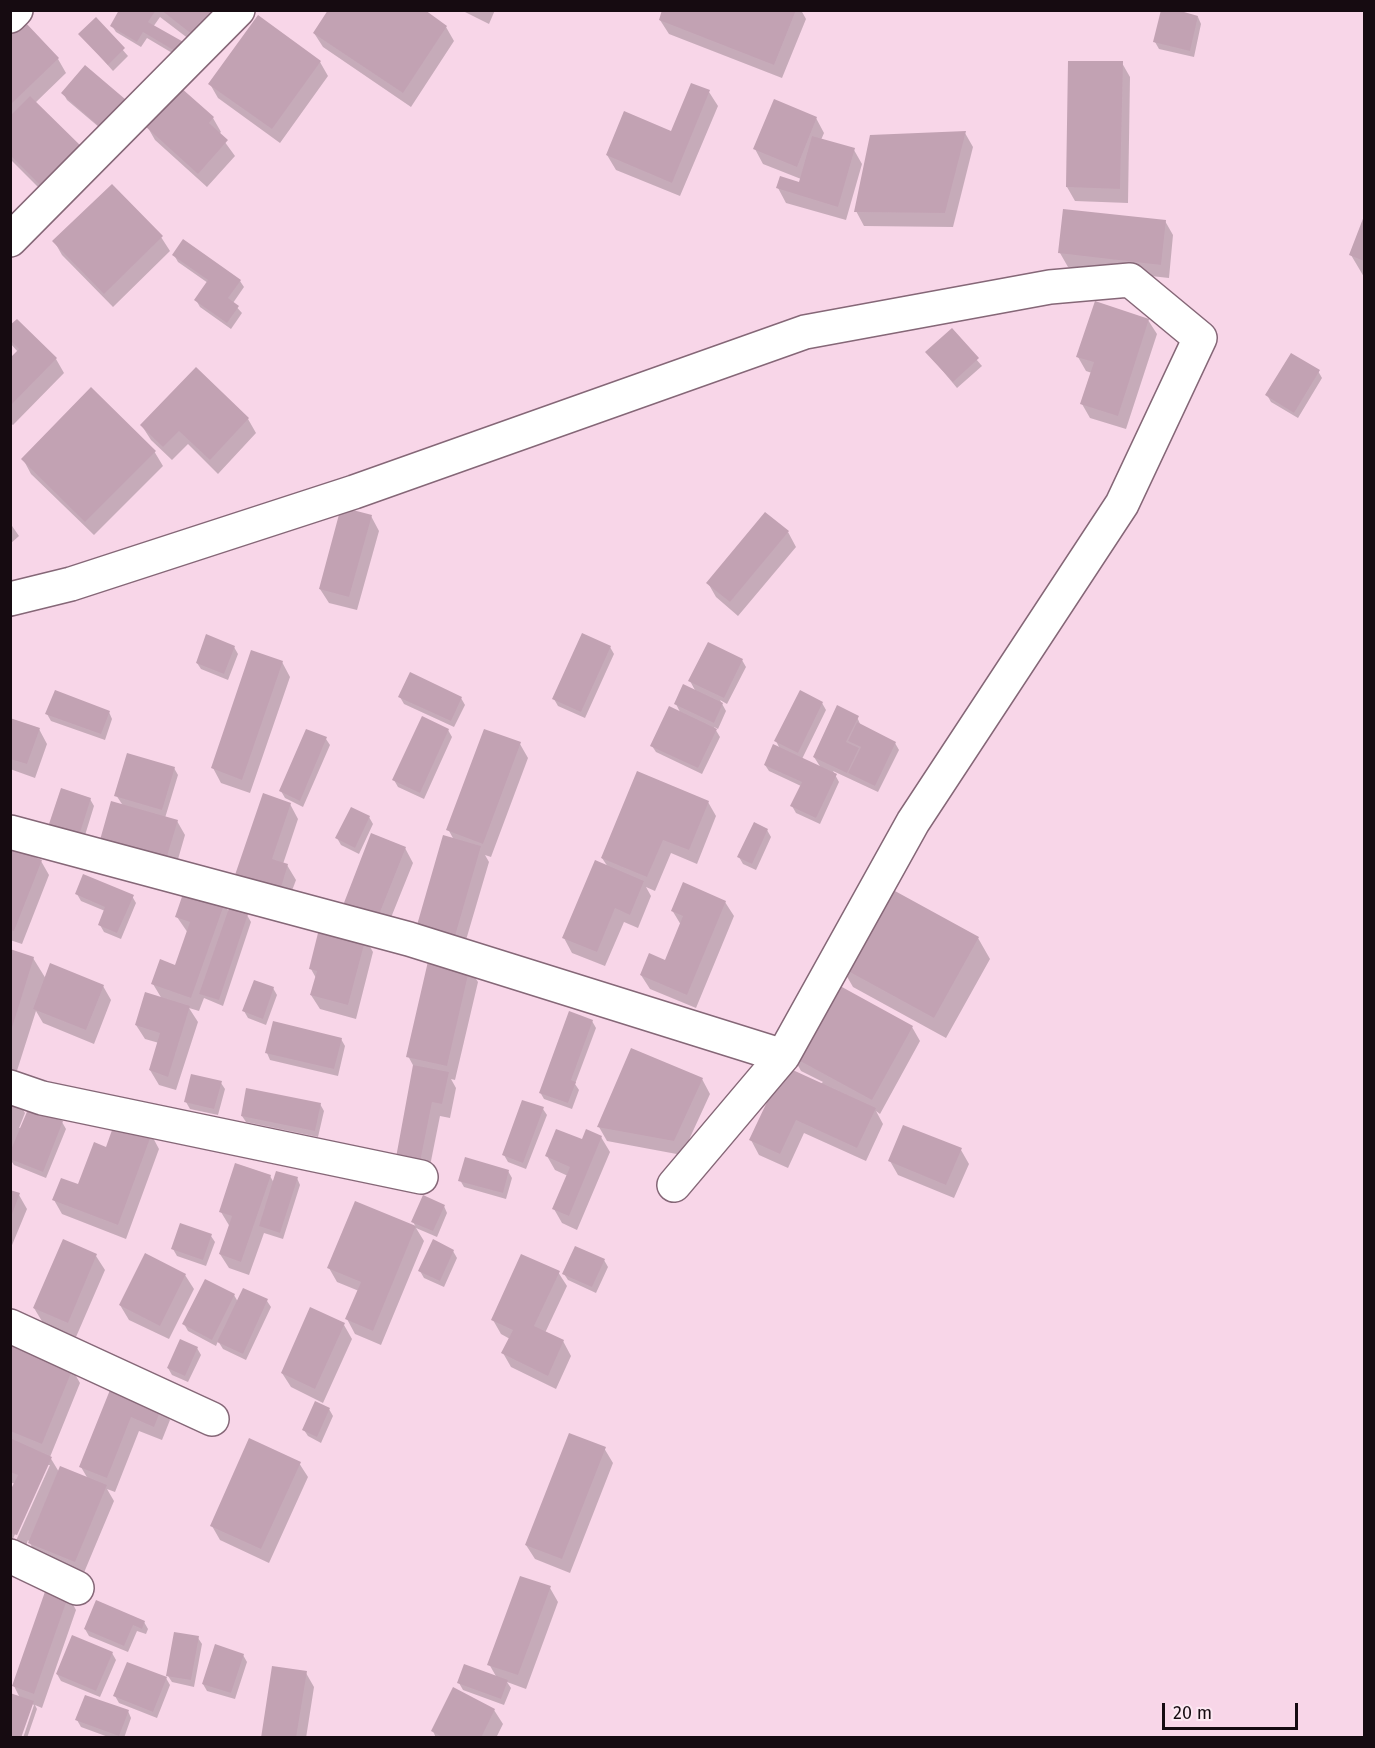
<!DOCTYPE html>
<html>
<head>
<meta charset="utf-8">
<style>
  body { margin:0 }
  #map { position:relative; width:1375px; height:1748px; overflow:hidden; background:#f8d6e8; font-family:"Fira Sans",sans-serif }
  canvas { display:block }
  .frame { position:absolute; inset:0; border:12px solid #160b11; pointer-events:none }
  .scale { position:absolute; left:1162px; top:1703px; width:136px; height:27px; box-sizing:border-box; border:3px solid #160b11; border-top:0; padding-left:8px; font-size:18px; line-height:21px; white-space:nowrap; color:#160b11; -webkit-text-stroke:4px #fce8f2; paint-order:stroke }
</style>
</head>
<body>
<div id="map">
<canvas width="1375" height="1748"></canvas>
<div class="frame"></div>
<div class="scale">20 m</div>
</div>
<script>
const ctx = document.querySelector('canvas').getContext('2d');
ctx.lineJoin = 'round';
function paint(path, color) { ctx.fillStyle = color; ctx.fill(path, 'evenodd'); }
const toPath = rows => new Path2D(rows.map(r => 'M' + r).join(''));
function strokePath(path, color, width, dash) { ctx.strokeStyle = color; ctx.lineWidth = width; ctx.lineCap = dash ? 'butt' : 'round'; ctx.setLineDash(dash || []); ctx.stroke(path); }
const shadow = toPath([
  [121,10,217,10,206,52,160,17,153,27,184,60,147,38,141,47,116,32,112,26],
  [461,10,495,10,489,24],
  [664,10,801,10,806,19,782,78,669,34,660,20],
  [1198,17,1201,24,1194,57,1159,49,1155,42],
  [96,19,128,56,113,71,80,34],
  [446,27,454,41,411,107,323,47,314,33],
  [10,38,58,59,66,73,35,103,55,204,10,159],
  [320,62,328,76,280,143,218,98,210,84],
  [1122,63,1130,77,1128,203,1075,201,1067,187],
  [691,85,709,92,718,106,680,196,616,170,607,155,671,133],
  [63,93,135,113,113,139,67,100],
  [213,118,221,132,219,134,235,156,207,187,155,140,147,126],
  [816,118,824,133,821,140,854,150,862,164,846,220,786,203,778,188,800,183,801,179,763,164,755,149],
  [965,133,973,147,953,227,864,226,856,211],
  [1364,219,1364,277,1351,255],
  [1165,221,1173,235,1169,278,1068,267,1060,253],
  [161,237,170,251,113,307,62,255,54,241],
  [174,255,240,281,244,287,233,303,242,313,231,329,200,307,196,300,208,283,178,262],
  [1148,320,1157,334,1126,429,1090,418,1082,404,1092,373,1086,371,1078,357],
  [10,327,56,359,64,373,13,425,10,423,10,360,18,352,10,343],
  [951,330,982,366,957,388,927,352],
  [196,369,248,419,256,433,218,474,188,444,172,460,151,440,142,426],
  [1318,371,1322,378,1298,418,1271,402,1267,395],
  [154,451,163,466,94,535,31,474,23,459],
  [371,516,379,531,357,610,329,603,320,589],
  [10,523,19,536,10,544],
  [788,532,796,547,738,616,716,597,708,583],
  [234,647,238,654,228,680,201,669,197,663],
  [610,647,614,654,585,718,558,706,554,699],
  [742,660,746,667,727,704,720,700,726,711,718,729,714,727,720,737,702,774,656,752,652,746,681,714,676,704,696,692,690,681],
  [282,662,290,677,250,793,221,783,213,768],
  [400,697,461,698,465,705,454,727,404,704],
  [822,703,826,710,802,759,821,768,814,757,857,717,861,726,895,743,899,750,878,792,833,771,839,782,820,824,796,813,792,806,801,786,769,771,765,765,780,749,776,741],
  [109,712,112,719,105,740,51,721,47,714],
  [10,720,39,729,47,744,35,778,10,769],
  [448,730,452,737,424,799,398,787,394,780],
  [306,731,326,739,330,745,303,807,285,798,281,791],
  [520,744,528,758,491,857,485,855,489,862,461,957,425,946,454,840,448,829],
  [174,768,178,775,165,818,177,821,185,835,172,880,116,795],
  [90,799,94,806,82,845,53,836],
  [708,802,716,816,697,864,671,853,655,891,646,887,651,896,638,928,624,922,605,966,572,953,564,938,608,867,602,858],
  [290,804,298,819,283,864,287,865,296,880,287,904,245,889,236,875],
  [369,817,373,824,359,854,341,845,337,838],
  [767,830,771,837,756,870,743,864,739,857],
  [405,848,413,863,384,935,352,923],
  [10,849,41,861,49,875,22,944,10,940],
  [77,894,132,896,136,903,121,939,104,932,100,925,105,911,81,901],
  [725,902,734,916,696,1008,650,989,641,975,666,962,681,925,672,910],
  [224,903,229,912,247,915,251,922,223,1006,204,998,199,1011,189,1008,198,1022,176,1090,159,1085,150,1070,159,1043,145,1039,136,1025,162,999,153,984,176,967,188,933,177,917],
  [365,938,373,952,356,1019,320,1009,311,995,316,978,311,969],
  [978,938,990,959,946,1038,853,987,841,966],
  [10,951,33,958,46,979,103,986,111,1000,94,1044,43,1023,36,1011,15,1077,10,1075],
  [469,968,478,982,455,1080,451,1079,456,1088,450,1118,440,1116,427,1181,396,1162,414,1067,408,1056],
  [273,988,277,995,266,1025,248,1018,244,1011],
  [592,1021,596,1028,575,1084,579,1090,572,1109,544,1099,540,1092],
  [912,1027,920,1041,880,1114,876,1111,883,1124,866,1161,804,1133,788,1168,759,1155,751,1140,823,1082,801,1071,793,1056],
  [341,1039,345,1046,338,1076,270,1060,267,1053],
  [702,1079,710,1094,682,1155,607,1141,599,1127],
  [221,1083,225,1089,218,1115,190,1109,186,1102],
  [10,1096,16,1098,25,1113,19,1128,62,1122,66,1129,46,1178,14,1165,10,1159],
  [320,1104,324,1111,318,1137,246,1122,242,1116],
  [543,1109,547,1115,526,1169,508,1162,504,1155],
  [151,1134,159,1149,126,1239,62,1214,54,1200,79,1186,107,1149],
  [601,1137,610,1152,577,1230,562,1223,554,1209,568,1176,555,1170,547,1156,582,1141],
  [961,1150,969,1164,954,1198,898,1175,890,1161],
  [508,1171,512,1178,506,1199,464,1187,460,1180],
  [270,1176,274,1183,297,1178,300,1185,283,1239,264,1233,249,1275,229,1268,220,1254,230,1227,221,1212],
  [10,1191,19,1195,27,1209,10,1250],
  [356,1203,416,1227,413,1222,444,1206,447,1213,437,1237,416,1228,424,1241,381,1345,355,1334,347,1319,359,1291,337,1282,329,1268],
  [211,1236,215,1242,206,1266,177,1256,173,1249],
  [453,1251,457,1258,444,1287,424,1278,420,1271],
  [96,1256,105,1270,76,1337,43,1323,34,1308],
  [604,1260,608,1267,596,1293,568,1280,564,1274],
  [558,1272,567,1286,545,1333,563,1341,571,1356,556,1389,511,1367,503,1353,510,1339,501,1334,493,1320],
  [185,1275,194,1289,169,1339,129,1320,120,1305],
  [234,1295,238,1302,267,1301,271,1307,246,1360,223,1349,218,1341,216,1346,188,1331,184,1324],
  [344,1325,352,1339,323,1403,291,1387,282,1373],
  [10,1344,72,1369,80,1383,50,1457,59,1472,88,1479,81,1467,113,1387,162,1406,170,1420,162,1440,139,1431,115,1492,107,1489,114,1501,83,1575,38,1557,28,1540,25,1549,10,1542,10,1495,15,1484,10,1482],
  [46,1465,50,1465,15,1543,12,1541],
  [197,1348,201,1355,188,1382,172,1375,168,1368],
  [315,1403,329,1409,333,1416,321,1443,308,1436,304,1430],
  [604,1448,613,1463,570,1573,535,1559,526,1545],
  [299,1463,308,1477,269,1563,220,1540,212,1526],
  [550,1588,558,1602,526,1689,507,1682,511,1688,504,1705,463,1690,459,1683,497,1678,489,1664],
  [68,1595,76,1610,42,1708,35,1705,37,1709,27,1738,23,1738,34,1705,20,1698,14,1686],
  [144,1622,148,1629,146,1634,137,1631,128,1652,89,1636,85,1629],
  [198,1638,202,1644,194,1687,172,1682,168,1676],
  [112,1653,116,1660,100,1697,61,1681,57,1674],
  [243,1655,247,1662,235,1699,207,1691,203,1684],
  [306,1673,314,1687,306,1738,262,1738],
  [166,1678,170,1685,157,1718,119,1703,115,1696],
  [494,1710,503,1724,496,1738,436,1738,433,1731],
  [128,1711,131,1718,124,1738,111,1738,81,1727,77,1720]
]);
const building = toPath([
  [119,10,156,10,148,22,187,44,180,54,143,32,137,42,110,26],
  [161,10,219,10,198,39],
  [328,10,425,10,447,26,403,93,313,33],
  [662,10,796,10,774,65,659,20],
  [1161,10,1177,10,1198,16,1190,51,1153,42],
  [258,15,321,61,272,129,208,84],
  [96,17,125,48,108,65,78,34],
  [25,22,59,58,10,105,10,35],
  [1068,61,1123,61,1120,189,1066,187],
  [85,65,132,105,108,134,61,93],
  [691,83,710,90,672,183,606,155,624,111,671,131],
  [180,87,214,117,209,123,228,140,198,174,145,126],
  [30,96,86,151,46,191,10,155,10,116],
  [774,99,817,117,797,167,753,149],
  [966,131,945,213,854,212,870,135],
  [812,136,855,148,838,207,776,188,780,176,799,182],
  [112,184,163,236,104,294,52,241],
  [1063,209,1166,220,1161,265,1058,253],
  [1364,216,1364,261,1349,255],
  [183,239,241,280,228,298,239,306,227,323,194,300,208,280,172,255],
  [1095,301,1149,319,1118,416,1080,404,1094,362,1076,357],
  [17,319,57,358,10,406,10,358,19,349,10,340,10,325],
  [952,328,979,358,953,382,925,352],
  [1291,353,1320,370,1294,413,1265,395],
  [196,367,249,418,210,460,179,431,163,447,140,425],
  [91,387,156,451,85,522,21,459],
  [341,507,372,515,349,597,319,589],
  [765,512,789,531,730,602,706,583],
  [582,633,611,646,581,712,552,699],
  [206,634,235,646,224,674,196,663],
  [708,642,743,659,724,698,688,681],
  [251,650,283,661,242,780,211,768],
  [410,672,462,697,451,721,398,697],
  [683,684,723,703,714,723,674,704],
  [55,690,110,711,101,734,45,714],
  [800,690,823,702,798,753,774,741],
  [837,705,859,716,846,742,859,748,847,773,813,757],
  [669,706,717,729,698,768,650,746],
  [422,716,449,729,420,793,392,780],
  [10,718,40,728,27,764,10,759],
  [857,722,896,742,875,786,848,773,861,747,848,741],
  [306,729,327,737,300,801,279,791],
  [484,729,521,742,483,844,446,830],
  [773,744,837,774,816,818,790,806,802,782,764,765],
  [127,753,175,767,162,810,114,796],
  [637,771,709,801,689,850,663,840,647,877,601,858],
  [61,788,91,798,78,839,47,830],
  [263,793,291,803,272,859,288,864,280,891,235,875],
  [111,801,178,820,164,866,98,847],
  [351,807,370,816,355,848,335,838],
  [754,822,768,829,752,864,737,857],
  [371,833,406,847,376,922,342,908],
  [443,835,481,846,453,943,415,932],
  [10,847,42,860,14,931,10,930],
  [595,860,644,881,630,915,615,908,597,952,562,938],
  [83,874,134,895,117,933,98,925,105,907,75,894],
  [683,882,726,901,687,995,640,975,649,953,665,960,683,916,671,911],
  [884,885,979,937,934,1018,839,966],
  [185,888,225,902,191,998,151,984,160,959,175,965,190,922,175,917],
  [229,908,248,914,219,1000,199,994],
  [320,925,366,937,348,1005,310,995,317,971,309,969],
  [10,949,34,957,11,1031,10,1030],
  [429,957,470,966,447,1066,406,1057],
  [50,963,104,985,86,1030,33,1009],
  [254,980,274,987,263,1019,242,1011],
  [831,981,913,1026,872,1100,791,1056],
  [145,992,190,1006,168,1077,149,1070,160,1033,135,1025],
  [569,1011,593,1020,571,1080,576,1082,568,1103,539,1093],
  [273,1021,342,1038,334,1069,265,1053],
  [631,1048,703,1078,674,1141,597,1127],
  [413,1065,449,1072,442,1104,432,1102,419,1167,395,1163],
  [784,1066,876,1108,857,1148,796,1120,780,1154,749,1140],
  [191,1074,222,1081,214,1109,184,1102],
  [246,1088,321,1103,315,1131,241,1116],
  [522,1100,544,1107,523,1163,502,1155],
  [29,1107,63,1121,43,1172,10,1159,10,1152],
  [116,1119,152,1133,118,1225,52,1200,61,1178,78,1184,94,1142,106,1147],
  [903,1125,962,1148,946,1185,888,1161],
  [556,1129,582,1139,586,1129,602,1136,569,1216,552,1209,570,1167,545,1156],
  [465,1157,509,1170,503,1193,458,1181],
  [235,1163,271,1175,241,1262,219,1254,232,1216,219,1212],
  [276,1171,298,1177,280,1233,259,1226],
  [10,1190,20,1193,11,1217,10,1217],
  [423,1195,445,1205,433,1231,411,1222],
  [355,1201,416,1226,373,1331,345,1319,361,1282,327,1268],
  [180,1223,212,1234,203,1260,171,1249],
  [63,1239,97,1254,68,1323,33,1308],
  [433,1239,454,1250,440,1281,418,1271],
  [575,1246,605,1259,592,1287,562,1274],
  [145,1253,186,1274,160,1326,119,1305],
  [521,1254,560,1271,534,1326,564,1340,548,1376,501,1353,513,1330,491,1320],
  [205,1279,235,1294,212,1340,182,1324],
  [243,1288,268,1299,243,1354,217,1342],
  [310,1307,345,1323,315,1389,281,1373],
  [180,1339,198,1347,185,1376,167,1368],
  [10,1343,73,1368,42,1444,10,1431],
  [112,1385,163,1404,154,1427,131,1417,107,1478,79,1467],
  [315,1401,330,1408,317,1437,302,1430],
  [569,1433,606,1447,562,1559,525,1545],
  [10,1438,52,1457,17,1535,10,1533,10,1491,18,1475,10,1472],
  [249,1438,301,1462,261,1549,210,1526],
  [60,1466,107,1485,75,1562,28,1543],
  [520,1576,551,1586,518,1675,487,1665],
  [47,1586,69,1594,34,1694,12,1686],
  [96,1600,145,1621,142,1629,133,1625,124,1646,84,1629],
  [174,1632,199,1636,191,1680,166,1676],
  [72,1635,113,1652,96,1691,56,1674],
  [215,1644,244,1654,231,1693,202,1684],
  [127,1662,167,1677,153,1712,113,1696],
  [464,1664,508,1680,501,1699,457,1683],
  [272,1666,307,1671,296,1738,261,1738],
  [453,1687,495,1709,481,1738,444,1738,431,1731],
  [10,1693,34,1701,21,1738,10,1738],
  [85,1695,129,1710,119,1736,75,1720]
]);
const minor = toPath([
  [10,16,16,10],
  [10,240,238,10],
  [10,599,71,584,354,492,805,332,1050,287,1130,280,1200,338,1122,504,913,822,783,1056,674,1185],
  [10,832,409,939,783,1056],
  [10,1087,42,1098,421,1177],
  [10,1326,212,1419],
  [10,1556,77,1588]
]);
paint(shadow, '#0003');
paint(building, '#c2a2b3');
strokePath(minor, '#856777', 36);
strokePath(minor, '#fff', 33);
</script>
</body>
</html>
